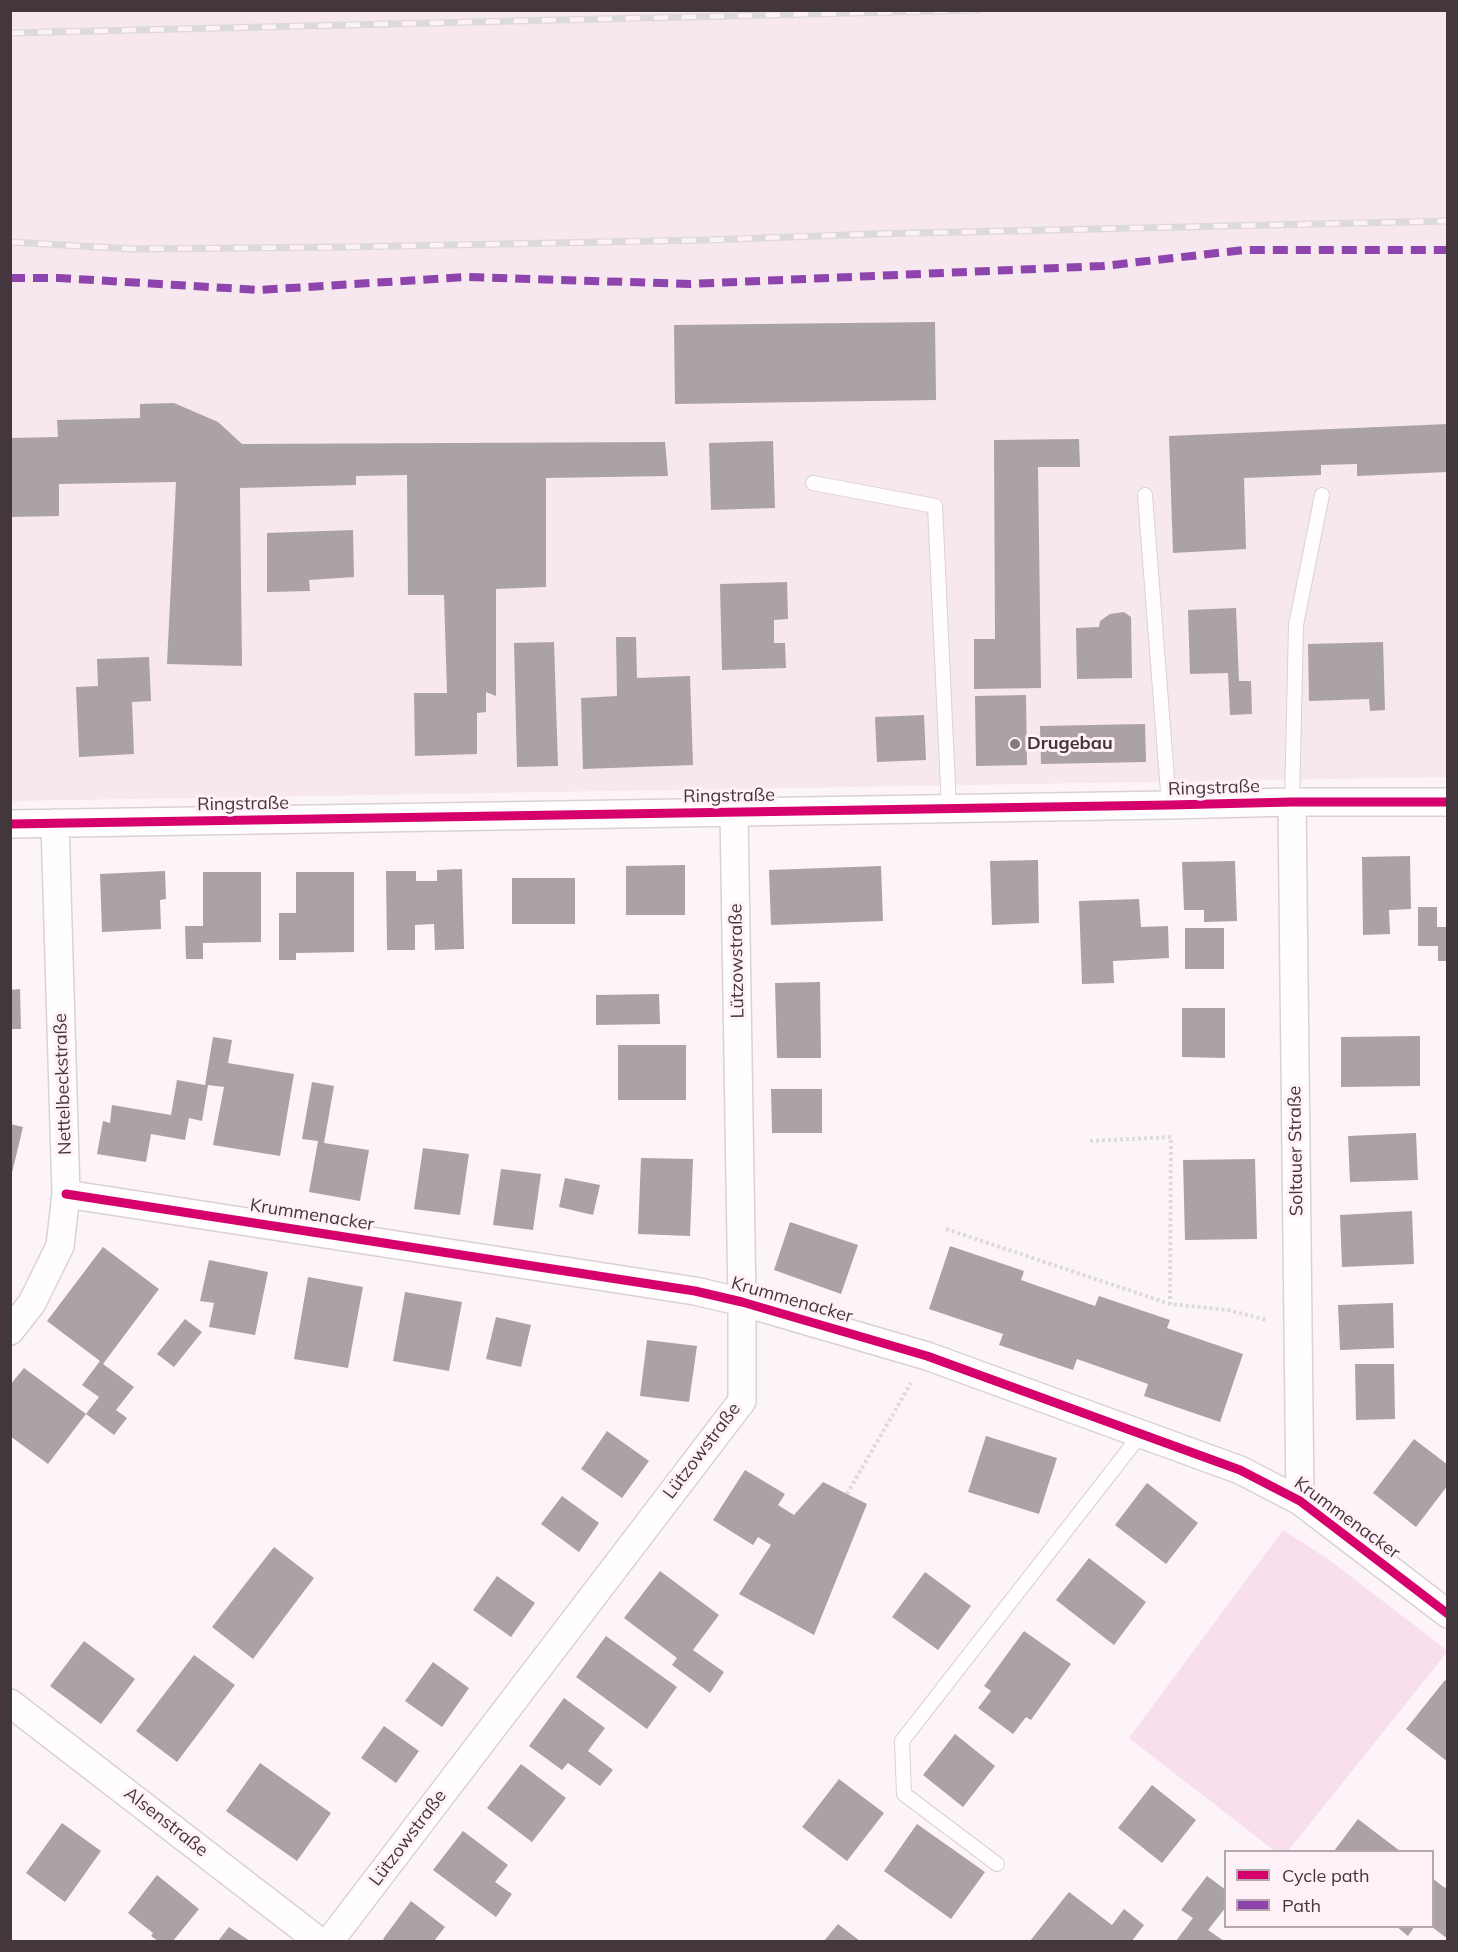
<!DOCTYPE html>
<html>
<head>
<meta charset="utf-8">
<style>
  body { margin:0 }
  #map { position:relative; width:1458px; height:1952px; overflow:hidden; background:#fcf4f8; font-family:Mulish,sans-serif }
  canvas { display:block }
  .frame { position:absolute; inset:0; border:12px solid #43373d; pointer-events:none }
  .legend { position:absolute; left:1224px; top:1850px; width:210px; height:78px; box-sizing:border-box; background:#fff1f7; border:2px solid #b4a7ad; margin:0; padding:8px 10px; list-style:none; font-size:18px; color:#43373d }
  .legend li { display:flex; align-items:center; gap:12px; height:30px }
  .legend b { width:30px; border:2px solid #b4a7ad }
</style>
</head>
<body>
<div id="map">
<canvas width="1458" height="1952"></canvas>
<div class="frame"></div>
<ul class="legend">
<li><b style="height:8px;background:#d6006c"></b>Cycle path</li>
<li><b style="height:8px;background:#8e44ad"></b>Path</li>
</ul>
</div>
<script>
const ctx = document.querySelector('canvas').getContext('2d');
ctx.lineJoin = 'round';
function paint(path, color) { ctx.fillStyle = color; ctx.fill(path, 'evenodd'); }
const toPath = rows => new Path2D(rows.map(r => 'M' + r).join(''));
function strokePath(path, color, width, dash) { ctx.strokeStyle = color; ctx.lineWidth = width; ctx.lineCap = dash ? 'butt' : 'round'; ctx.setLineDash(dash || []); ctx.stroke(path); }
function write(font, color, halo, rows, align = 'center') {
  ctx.font = font + ' Mulish,sans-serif'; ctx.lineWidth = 6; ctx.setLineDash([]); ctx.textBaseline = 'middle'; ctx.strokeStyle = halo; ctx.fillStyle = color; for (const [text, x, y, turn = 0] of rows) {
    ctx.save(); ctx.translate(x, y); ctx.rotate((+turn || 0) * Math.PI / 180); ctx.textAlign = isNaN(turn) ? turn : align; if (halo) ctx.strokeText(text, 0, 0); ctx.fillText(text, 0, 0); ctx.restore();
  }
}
const built = toPath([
  [10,11,1447,11,1447,777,11,801]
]);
const green = toPath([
  [1283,1530,1328,1559,1448,1651,1288,1851,1276,1852,1129,1738]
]);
const building = toPath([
  [935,322,936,400,675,404,674,325],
  [174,403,218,422,242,444,665,442,668,476,546,478,546,587,496,589,496,696,486,692,486,712,477,713,477,754,415,756,414,693,447,693,444,595,408,595,407,475,356,476,356,485,240,488,242,666,167,664,176,482,59,484,59,516,10,517,10,438,58,437,57,420,140,418,140,404],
  [1448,424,1448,472,1357,476,1357,464,1321,465,1321,475,1244,478,1246,549,1173,553,1169,436],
  [1079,439,1080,467,1038,467,1041,688,974,689,974,639,995,639,994,440],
  [773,441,775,508,711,510,709,443],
  [353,530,354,577,309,580,310,591,267,592,267,533],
  [787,582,788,619,774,620,774,643,785,643,786,668,722,670,720,584],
  [1236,608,1239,681,1251,681,1252,714,1230,715,1228,673,1190,674,1188,610],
  [1124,612,1131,617,1132,678,1077,679,1076,628,1099,627,1100,621,1110,614],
  [616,637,636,637,637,678,690,676,693,765,583,769,581,698,617,696],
  [554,642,558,766,517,767,514,643],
  [1383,642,1385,710,1370,711,1369,699,1309,701,1308,644],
  [149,657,151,701,132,702,134,754,79,757,76,687,98,686,97,659],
  [1026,695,1027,765,976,766,975,696],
  [924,715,926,760,877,762,875,717],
  [1145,724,1146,762,1041,764,1040,726],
  [1410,856,1411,909,1389,910,1390,934,1363,935,1362,857],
  [1038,860,1039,923,992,925,990,861],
  [1235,861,1237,921,1204,922,1204,910,1184,910,1182,862],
  [685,865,685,915,626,915,626,866],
  [881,866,883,921,771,925,769,870],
  [462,869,464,949,435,950,434,924,415,925,415,950,387,950,386,871,416,871,416,881,437,881,437,870],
  [165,871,166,899,160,900,161,929,102,932,100,874],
  [203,872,261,872,261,942,203,943,203,959,186,959,185,926,203,926],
  [296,872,354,872,354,952,296,953,296,960,279,960,279,913,296,913],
  [512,878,575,878,575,924,512,924],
  [1139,899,1141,927,1168,926,1169,958,1113,961,1114,983,1082,984,1079,901],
  [1418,907,1437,907,1437,927,1448,927,1448,961,1438,961,1438,946,1418,946],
  [1185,928,1224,928,1224,969,1185,969],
  [820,982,821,1058,777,1058,775,983],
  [20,989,21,1029,10,1029,10,990],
  [659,994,660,1024,596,1025,596,995],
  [1182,1008,1225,1008,1225,1058,1182,1057],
  [1420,1036,1420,1086,1341,1087,1341,1037],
  [213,1037,232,1040,228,1063,294,1074,280,1156,213,1145,224,1087,208,1085,202,1121,189,1118,185,1140,151,1134,146,1162,97,1154,103,1121,110,1123,112,1105,171,1115,177,1080,205,1085],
  [618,1045,686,1045,686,1100,618,1100],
  [312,1082,334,1086,324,1143,369,1150,360,1201,309,1192,318,1141,302,1139],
  [771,1089,822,1089,822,1133,772,1133],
  [10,1124,23,1127,11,1177,10,1177],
  [1416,1133,1418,1180,1350,1182,1348,1136],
  [423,1148,469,1154,460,1215,414,1209],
  [641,1158,693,1159,690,1236,638,1234],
  [1255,1159,1257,1239,1185,1240,1183,1160],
  [501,1169,541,1174,533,1230,493,1225],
  [565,1178,600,1185,593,1215,559,1207],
  [1412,1211,1414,1264,1342,1267,1340,1215],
  [790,1222,858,1245,841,1294,774,1270],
  [950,1246,1024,1271,1021,1280,1095,1306,1099,1296,1170,1320,1167,1328,1243,1354,1220,1422,1144,1396,1148,1384,1077,1359,1073,1370,999,1345,1003,1334,929,1309],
  [103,1247,159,1289,103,1364,134,1387,116,1410,127,1418,114,1435,86,1414,99,1397,82,1385,100,1361,47,1321],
  [209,1260,268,1272,255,1335,209,1327,214,1303,200,1301],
  [308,1277,363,1287,348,1368,294,1359],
  [405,1292,462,1302,449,1371,393,1361],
  [1393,1303,1394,1348,1340,1350,1338,1305],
  [496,1317,531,1325,521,1367,486,1359],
  [185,1319,202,1332,174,1367,157,1354],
  [647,1340,697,1346,689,1402,640,1396],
  [1355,1364,1394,1364,1395,1419,1356,1420],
  [24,1368,86,1414,48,1464,10,1436,10,1385],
  [607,1431,649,1461,622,1498,581,1469],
  [986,1436,1057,1458,1039,1514,968,1492],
  [1414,1439,1448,1465,1448,1485,1416,1527,1373,1493],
  [745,1470,785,1494,778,1505,794,1515,823,1482,867,1504,814,1635,739,1594,771,1545,758,1537,753,1545,713,1520],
  [1147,1483,1198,1523,1166,1564,1115,1525],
  [562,1496,599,1523,579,1552,541,1524],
  [274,1547,314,1578,253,1659,212,1627],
  [1089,1558,1146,1602,1114,1645,1056,1600],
  [660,1571,719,1615,693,1650,724,1672,710,1693,672,1665,677,1658,624,1618],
  [925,1572,971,1606,938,1650,892,1617],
  [497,1576,535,1603,511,1637,473,1610],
  [1024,1631,1071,1664,1031,1720,1026,1717,1013,1734,978,1708,991,1691,984,1686],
  [606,1636,677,1687,647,1729,576,1677],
  [84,1641,135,1679,101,1724,50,1686],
  [194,1655,235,1685,177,1762,136,1731],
  [433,1662,469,1688,442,1727,405,1701],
  [1445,1680,1448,1682,1448,1762,1406,1729],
  [564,1698,605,1728,588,1751,613,1770,600,1786,568,1763,562,1770,529,1746],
  [384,1726,419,1751,396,1783,361,1758],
  [955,1734,995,1766,963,1807,923,1775],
  [260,1763,331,1813,297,1861,226,1811],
  [521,1764,566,1798,532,1842,487,1808],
  [839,1779,884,1813,847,1861,802,1827],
  [1152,1785,1196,1820,1162,1863,1118,1828],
  [1358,1819,1400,1851,1334,1851],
  [62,1823,101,1851,65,1902,26,1873],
  [917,1824,985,1872,951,1919,884,1871],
  [463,1831,508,1865,495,1882,512,1894,496,1917,433,1870],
  [157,1875,199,1909,173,1941,158,1941,151,1936,153,1933,128,1913],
  [1207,1876,1226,1890,1226,1907,1208,1930,1224,1941,1176,1941,1193,1918,1181,1910],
  [1432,1878,1445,1888,1448,1884,1448,1939,1432,1927],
  [1069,1892,1112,1925,1124,1909,1144,1925,1132,1941,1030,1941],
  [411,1901,445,1927,434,1941,386,1941,383,1939],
  [838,1924,860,1941,824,1941],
  [1396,1926,1415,1926,1408,1936],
  [229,1927,250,1941,218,1941]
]);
const path = toPath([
  [1090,1141,1171,1137,1170,1304],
  [946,1229,1170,1304,1228,1310,1267,1320],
  [847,1494,911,1383]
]);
const lane = toPath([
  [813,483,935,506,949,809],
  [1145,495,1169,805],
  [1292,802,1296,625,1322,495],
  [997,1864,904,1794,902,1741,1141,1434]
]);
const street = toPath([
  [1292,802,1300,1501],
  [10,824,1169,805,1292,802,1448,802],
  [66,1194,695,1291,742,1302,927,1356,1240,1470,1300,1501,1448,1614],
  [10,1331,32,1303,60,1246,66,1194,55,823],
  [10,1703,320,1942],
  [329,1942,742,1401,742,1302,734,812]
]);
const rail = toPath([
  [10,33,979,10],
  [10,242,134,249,345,247,707,240,872,234,1448,221]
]);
const quiet = toPath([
  [10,278,59,278,259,290,467,277,690,284,1103,266,1244,250,1448,250]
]);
const cycleway = toPath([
  [10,824,1169,805,1292,802,1448,802],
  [66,1194,695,1291,742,1302,927,1356,1240,1470,1300,1501,1448,1614]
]);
const markers = [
  [1015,744,6,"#84797e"]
];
const poiNames = [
  ["Drugebau",1027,744]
];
const streetNames = [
  ["Ringstraße",1214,788,-2],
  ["Ringstraße",729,796,-1],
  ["Ringstraße",243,804,-1],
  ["Lützowstraße",737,961,-91],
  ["Nettelbeckstraße",63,1084,-92],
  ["Soltauer Straße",1296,1151,-91],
  ["Krummenacker",312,1215,9],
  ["Krummenacker",792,1300,16],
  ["Lützowstraße",702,1451,-53],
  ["Krummenacker",1347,1518,36],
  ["Alsenstraße",166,1822,38],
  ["Lützowstraße",408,1838,-53]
];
paint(built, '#f7e7ee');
paint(green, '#f9dfeb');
paint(building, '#aba2a6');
strokePath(lane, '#dad1d5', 16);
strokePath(street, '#dad1d5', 30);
strokePath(path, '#dcdada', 4, [3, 3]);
strokePath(lane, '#fffdfe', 14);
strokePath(street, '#fffdfe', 27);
strokePath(rail, '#dddadc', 7);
strokePath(rail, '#fff1f7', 4.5, [14]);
strokePath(quiet, '#8e44ad', 8, [15, 8]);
strokePath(cycleway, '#d6006c', 9);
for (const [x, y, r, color] of markers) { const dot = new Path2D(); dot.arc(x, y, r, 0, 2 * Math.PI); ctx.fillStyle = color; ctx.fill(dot); strokePath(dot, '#fff1f7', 2); }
write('bold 18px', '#43373d', '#fff1f7', poiNames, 'left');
write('18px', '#43373d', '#fff1f7', streetNames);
</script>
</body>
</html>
